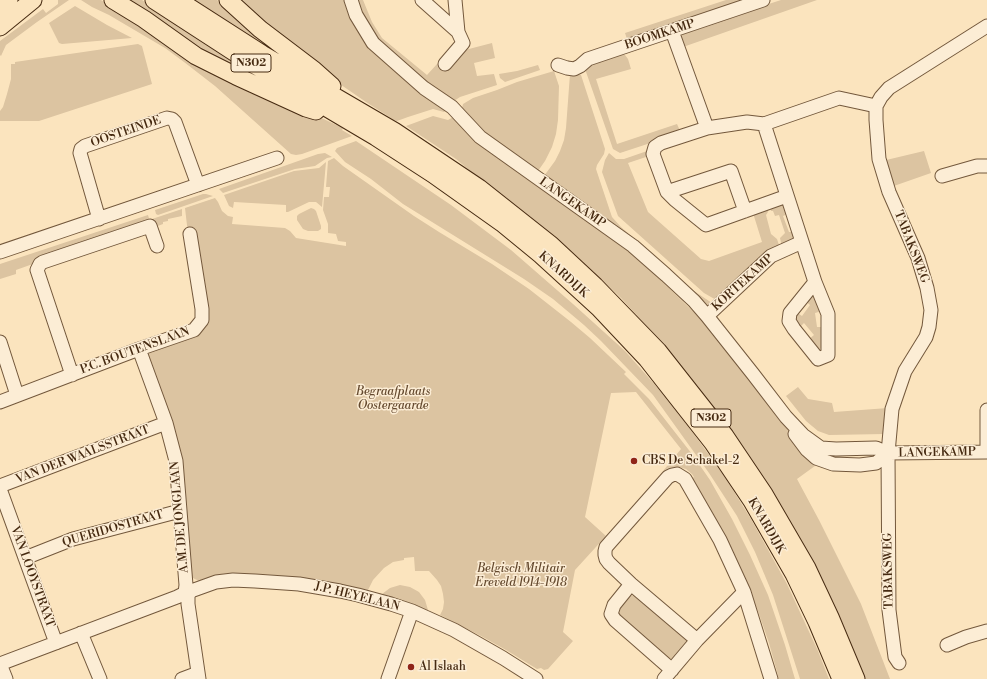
<!DOCTYPE html>
<html>
<head>
<meta charset="utf-8">
<style>
  body { margin:0 }
  canvas { display:block; background:#fbe4be }
</style>
</head>
<body>
<canvas width="987" height="679"></canvas>
<script>
const ctx = document.querySelector('canvas').getContext('2d');
ctx.lineJoin = 'round';
function paint(path, color) { ctx.fillStyle = color; ctx.fill(path, 'evenodd'); }
const toPath = rows => new Path2D(rows.map(r => 'M' + r).join(''));
function strokePath(path, color, width, dash) { ctx.strokeStyle = color; ctx.lineWidth = width; ctx.lineCap = dash ? 'butt' : 'round'; ctx.setLineDash(dash || []); ctx.stroke(path); }
function write(font, color, halo, rows, align = 'center') {
  ctx.font = font + ' "Libre Bodoni",serif'; ctx.lineWidth = 3; ctx.setLineDash([]); ctx.textBaseline = 'middle'; ctx.strokeStyle = halo; ctx.fillStyle = color; for (const [text, x, y, turn = 0] of rows) {
    ctx.save(); ctx.translate(x, y); ctx.rotate((+turn || 0) * Math.PI / 180); ctx.textAlign = isNaN(turn) ? turn : align; if (halo) ctx.strokeText(text, 0, 0); ctx.fillText(text, 0, 0); ctx.restore();
  }
}
const green = toPath([
  [58,0,69,0,37,22,6,45,1,56,0,55,0,41,43,9,46,13,58,4],
  [81,0,101,0,121,14,287,102,343,128,342,130,352,136,302,154,296,155,291,154,215,86,184,62,165,48,148,38,109,15,92,7],
  [116,0,142,0,182,28,307,105,195,47],
  [188,0,217,0,227,9,359,105],
  [234,0,347,0,354,19,447,109,444,112,433,109,408,117,397,121,394,120,366,102,302,58],
  [357,0,363,0,372,22,382,38,427,75,437,64,445,71,465,50,492,43,495,58,474,63,477,76,494,74,497,85,460,97,454,101,426,84,378,41,367,23],
  [726,0,753,0,628,42,625,33],
  [781,0,817,0,683,47,679,36,680,33],
  [75,6,107,25,132,38,62,44,59,43,49,23],
  [138,44,142,46,152,84,39,121,0,121,0,111,3,107,7,94,11,79,11,64,15,64,15,62],
  [618,54,625,55,628,59,631,69,596,79,617,144,677,124,681,133,620,153,613,149,585,69,589,64],
  [538,65,540,70,505,82,500,78,499,74,517,71],
  [554,71,559,86,558,120,556,134,552,147,545,161,538,171,507,152,478,127,462,108,463,104,473,98,497,90,517,82],
  [570,74,581,75,605,149,604,154,597,165,596,169,612,217,621,227,694,291,712,303,711,305,708,305,704,303,544,176,555,161,560,151,564,140,566,128],
  [433,116,448,120,455,116,617,240,647,267,704,322,756,382,802,449,819,463,797,479,819,520,861,604,890,679,864,679,751,461,701,392,670,352,621,298,571,251,499,195,456,159,406,126],
  [356,141,451,205,511,250,573,304,625,351,665,396,693,433,723,474,751,519,787,584,818,651,829,679,800,679,773,595,755,552,737,516,709,473,653,395,601,341,584,325,553,299,524,279,403,204,371,179,345,162,335,151,337,148],
  [650,150,652,155,628,163,648,212,701,259,709,261,762,242,753,213,767,208,768,212,766,215,771,234,777,239,780,248,718,301,704,293,618,216,602,172,605,160,609,153,616,159,624,159],
  [924,151,931,173,891,187,882,161],
  [325,153,332,157,327,158,315,166,295,169,223,193,219,189,318,154],
  [334,158,343,166,414,216,439,232,492,264,529,289,571,322,590,338,626,372,624,374,649,399,692,454,710,480,732,519,750,555,768,595,785,645,795,679,779,679,769,643,759,614,747,584,725,536,713,514,691,479,694,477,692,474,686,469,679,467,668,468,663,471,681,449,636,392,611,393,585,517,606,536,575,570,563,632,573,641,548,669,544,670,541,668,537,669,506,650,481,636,440,615,443,609,444,602,443,594,441,586,437,580,429,571,415,571,414,557,404,558,404,560,393,562,384,568,373,580,368,590,324,581,274,575,237,573,221,574,199,581,189,576,184,499,146,352,202,330,206,327,208,322,195,233,188,234,185,208,215,198,218,202,222,211,228,216,233,217,232,224,285,228,290,231,296,238,346,246,346,242,338,241,336,234,328,233,328,224,323,210,324,197,329,197,330,187,326,187,328,161],
  [326,162,322,207,316,202,309,202,288,212,286,212,286,205,234,202,233,208,229,206,224,195,294,171,319,168],
  [203,194,206,194,213,196,158,215,156,214,155,210],
  [785,202,792,212,783,216,789,232,797,232,795,243,782,247,780,238,785,233,779,215,775,216,773,211,771,211,770,208],
  [311,208,314,209,316,211,321,226,321,229,318,231,308,231,303,229,297,220,297,216,299,214],
  [182,209,182,216,168,219,168,221,163,222,163,224,155,227,152,219],
  [148,215,150,222,16,270,16,274,0,279,0,264],
  [815,293,822,311,815,313,817,327,823,327,823,346,820,349,817,348,808,340,814,335,804,323,799,328,794,321,796,312,802,316,810,305,804,300],
  [798,387,808,399,832,403,834,412,888,408,885,434,829,435,818,431,806,421,786,396],
  [400,585,410,587,419,592,425,600,428,610,382,594,390,588],
  [635,595,690,641,675,661,668,657,617,613,617,608,626,598,630,596]
]);
const minor = toPath([
  [351,0,356,15,373,43,424,88,452,107,480,137,633,246,666,275,694,301,707,316,753,374,786,417,803,435,821,448,836,449,876,448,888,453,987,452],
  [422,0,458,32],
  [672,31,707,128],
  [445,64,463,43,458,32,455,0],
  [558,65,567,68,574,69,580,66,588,59,763,0],
  [764,124,747,122,707,128,661,143,655,147,653,154,667,192,675,200,706,225,787,196],
  [942,176,977,166,987,166],
  [667,192,731,171,745,211],
  [99,219,80,153,81,149,85,146,167,118,172,119,175,122,198,185],
  [0,252,277,158],
  [815,282,828,314,828,355,818,359,794,329,789,321,790,313,815,282,764,124,839,98,876,106],
  [707,316,771,256,802,242],
  [0,342,17,395],
  [139,349,166,423,176,461,186,585,185,593,188,595,188,604,199,679],
  [72,375,37,270,40,264,43,262,150,226,157,246],
  [0,402,139,349,194,330,202,320,202,309,190,234],
  [987,410,987,448],
  [795,434,807,450,816,458,833,464,860,465,876,463,888,453],
  [0,486,166,423],
  [0,489,56,643],
  [25,558,73,539,180,511],
  [631,584,614,605,611,614,615,620,672,670],
  [188,595,191,591,216,582,233,580,255,581,299,584,340,591,358,595,391,604,412,611,454,630,503,658,536,679],
  [81,633,100,679],
  [697,640,631,584,609,563,606,559,605,555,605,551,606,547,668,477,672,475,677,474,685,479,720,540,744,592,771,679],
  [947,645,966,637,987,631],
  [899,663,895,657,889,610,888,453,892,409,905,371,926,337,929,327,931,310,927,288,918,258,889,192,879,159,876,120,876,106,881,97,889,88,987,26],
  [0,664,177,597,185,593],
  [0,664,6,679],
  [182,679,198,673],
  [388,679,412,611],
  [664,679,697,640,744,592]
]);
const major = toPath([
  [113,0,144,19,196,56,236,76,306,108,316,111],
  [154,0,251,63,376,137,433,174,502,223,541,255,599,308,647,359,713,443,752,501,794,574,817,622,841,679],
  [178,0,262,54,394,131,479,188,551,245,595,286,658,351,725,436,764,494,807,568,830,617,856,679],
  [228,0,260,29,314,70,332,86],
  [0,8,9,0],
  [0,27,33,0]
]);
const markers = [
  [634,461,4,"#8f2418"],
  [411,667,4,"#8f2418"]
];
const shields = [
  [251,63,40],
  [711,418,40]
];
const shieldNames = [
  ["N302",251,63],
  ["N302",711,418]
];
const streetNames = [
  ["BOOMKAMP",660,35,-18],
  ["OOSTEINDE",126,132,-19],
  ["LANGEKAMP",572,203,35],
  ["TABAKSWEG",911,247,69],
  ["KNARDIJK",563,275,42],
  ["KORTEKAMP",743,283,-42],
  ["P.C. BOUTENSLAAN",135,351,-20],
  ["LANGEKAMP",937,453,-1],
  ["VAN DER WAALSSTRAAT",83,455,-21],
  ["A.M. DE JONGLAAN",180,517,-95],
  ["KNARDIJK",766,526,60],
  ["QUERIDOSTRAAT",113,529,-16],
  ["TABAKSWEG",889,571,-91],
  ["VAN LOOYSTRAAT",32,577,70],
  ["J.P. HEYELAAN",357,597,14]
];
const parkNames = [
  ["Begraafplaats",393,392],
  ["Oostergaarde",393,406],
  ["Belgisch Militair",521,569],
  ["Ereveld 1914-1918",521,583]
];
const poiNames = [
  ["CBS De Schakel-2",642,461],
  ["Al Islaah",419,667]
];
paint(green, '#dcc4a1');
strokePath(minor, '#73583c', 15);
strokePath(major, '#462a11', 19);
strokePath(minor, '#fcedd5', 13);
strokePath(major, '#fbe4be', 17);
for (const [x, y, r, color] of markers) { const dot = new Path2D(); dot.arc(x, y, r, 0, 2 * Math.PI); ctx.fillStyle = color; ctx.fill(dot); strokePath(dot, '#fcedd5', 1.5); }
for (const [x, y, w] of shields) { const box = new Path2D(); box.roundRect(x - w / 2, y - 9, w, 18, 3); ctx.fillStyle = '#fcedd5'; ctx.fill(box); strokePath(box, '#462a11', 1); }
write('bold 11px', '#462a11', null, shieldNames);
write('12px', '#462a11', '#fcedd5', streetNames);
write('italic 12px', '#64492e', '#fcedd5', parkNames);
write('12px', '#462a11', '#fcedd5', poiNames, 'left');
</script>
</body>
</html>
